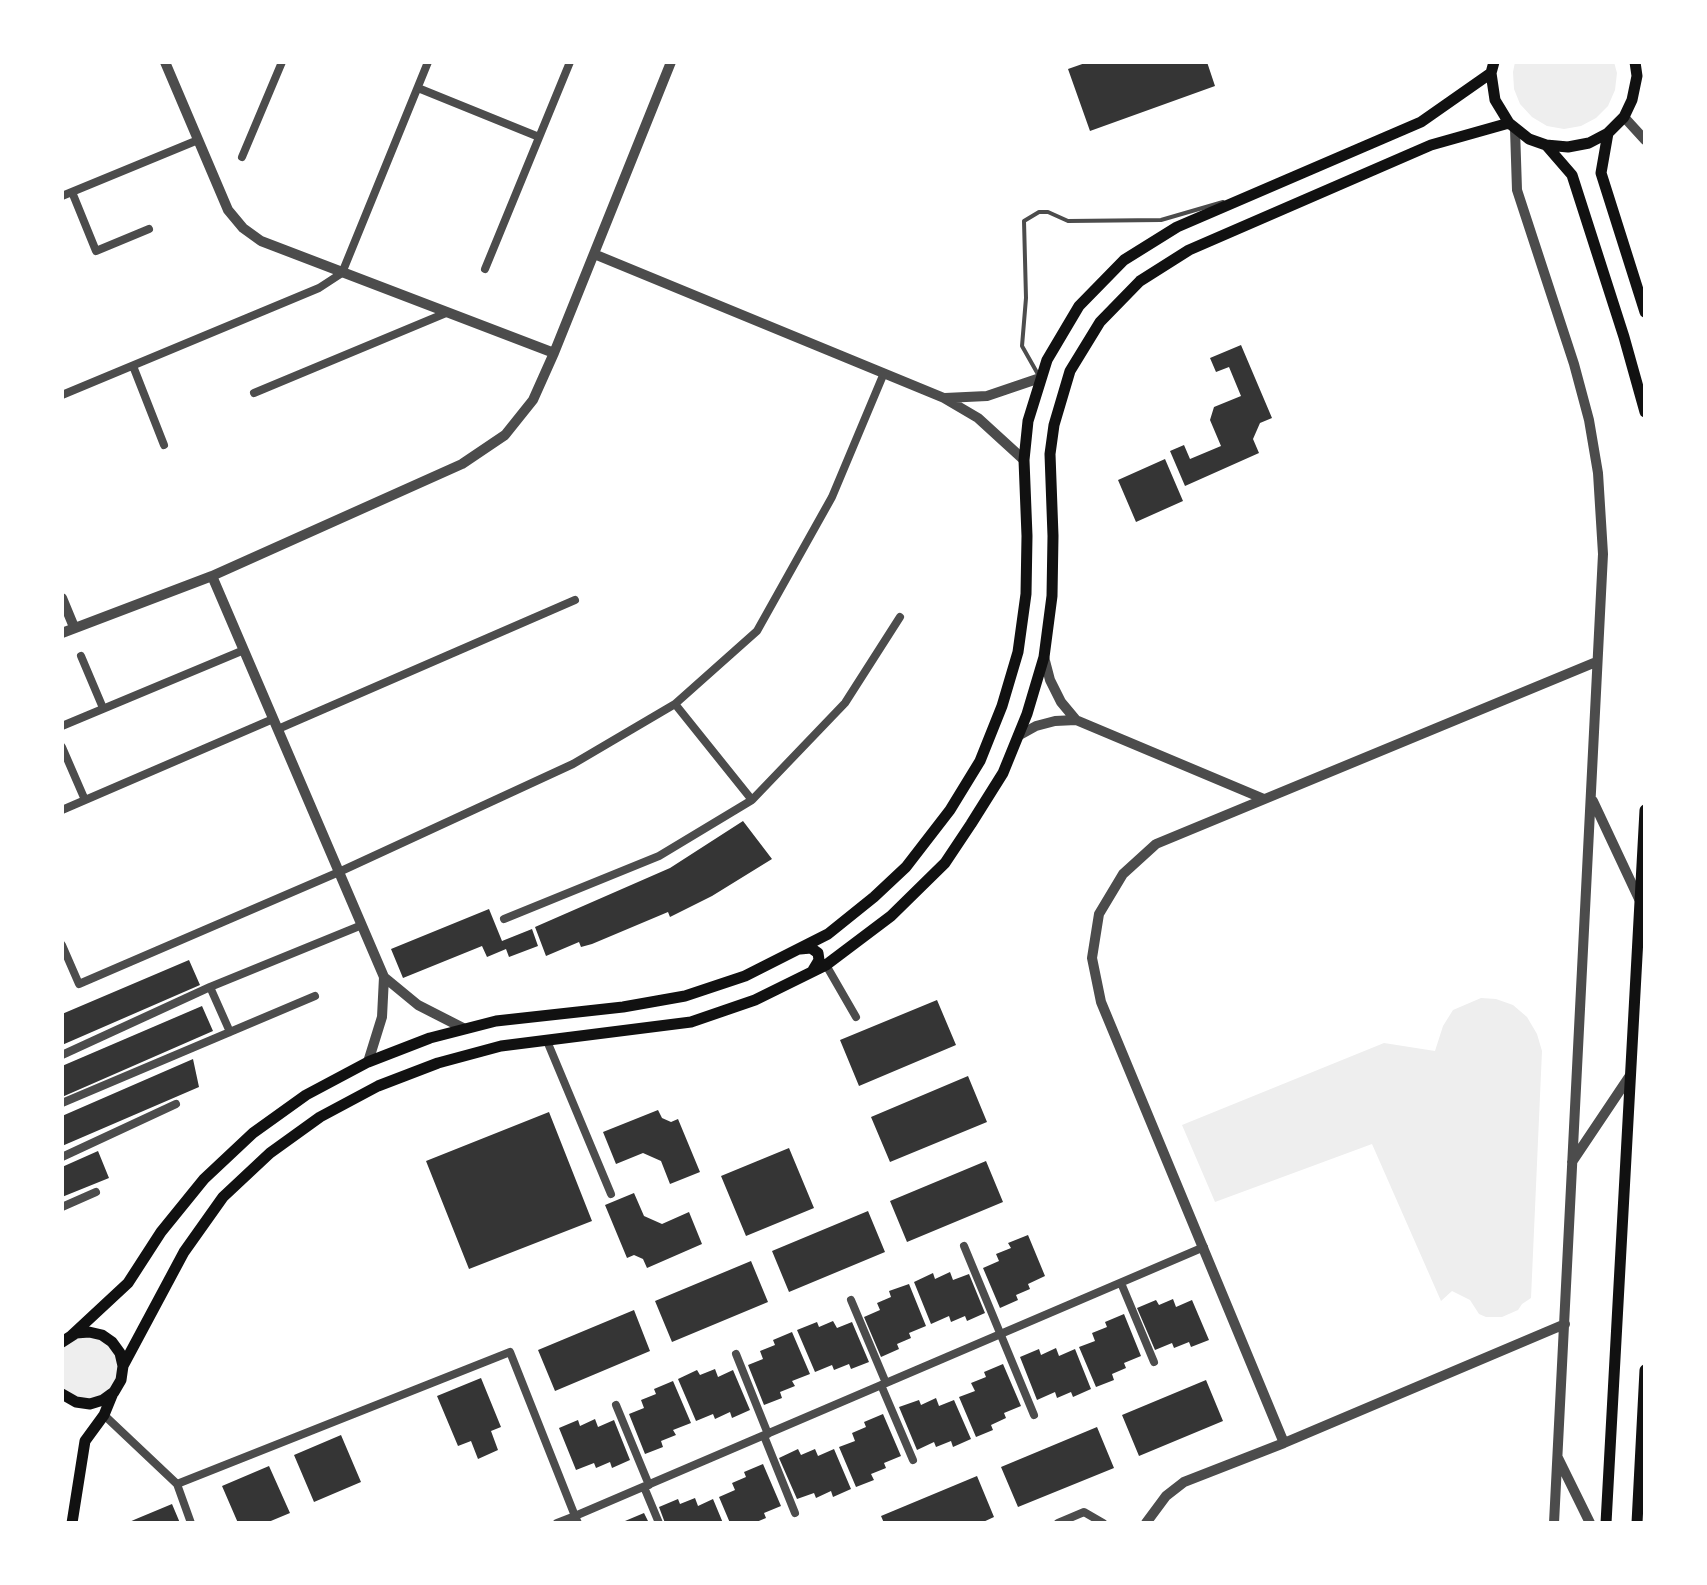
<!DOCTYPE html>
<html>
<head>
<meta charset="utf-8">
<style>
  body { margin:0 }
  #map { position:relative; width:1707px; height:1585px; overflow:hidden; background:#fff; font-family:"Golos Text",sans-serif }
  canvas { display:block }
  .frame { position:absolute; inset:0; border:64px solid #fff; pointer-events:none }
</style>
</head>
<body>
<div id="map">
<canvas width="1707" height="1585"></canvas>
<div class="frame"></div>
</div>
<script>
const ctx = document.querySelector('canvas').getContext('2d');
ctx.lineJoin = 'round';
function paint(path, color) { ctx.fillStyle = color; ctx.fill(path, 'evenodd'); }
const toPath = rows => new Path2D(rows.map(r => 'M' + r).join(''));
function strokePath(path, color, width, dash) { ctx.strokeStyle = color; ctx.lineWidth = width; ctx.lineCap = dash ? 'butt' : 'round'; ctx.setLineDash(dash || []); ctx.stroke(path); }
const green = toPath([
  [1515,62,1614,62,1617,73,1615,90,1608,106,1596,118,1581,126,1564,129,1547,126,1532,117,1520,104,1514,89,1513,72],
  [1481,998,1496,999,1513,1005,1527,1017,1537,1034,1542,1051,1531,1298,1522,1304,1518,1310,1502,1317,1486,1317,1479,1314,1470,1300,1452,1291,1441,1301,1372,1144,1215,1202,1182,1125,1384,1043,1435,1051,1443,1026,1453,1010],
  [89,1332,120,1353,114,1392,90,1404,62,1394,62,1342]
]);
const building = toPath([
  [1088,62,1207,62,1215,86,1090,131,1068,69],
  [1241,345,1272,418,1260,423,1253,439,1259,453,1185,486,1170,451,1184,445,1190,459,1221,446,1210,420,1214,407,1241,396,1229,367,1216,372,1210,358],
  [1165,459,1183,501,1136,522,1118,480],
  [743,821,772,859,712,896,670,917,668,912,592,944,581,947,579,942,546,956,535,927,670,868],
  [489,909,502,941,532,929,538,946,509,957,506,949,487,957,482,946,403,978,391,949],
  [189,960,200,985,62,1045,62,1014],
  [937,1000,956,1045,859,1086,840,1040],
  [202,1006,213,1031,62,1097,62,1066],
  [193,1059,199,1087,62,1146,62,1116],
  [968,1076,987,1122,890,1162,871,1117],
  [658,1110,662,1118,671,1122,678,1119,700,1172,670,1184,661,1161,643,1153,616,1164,603,1132],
  [549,1112,592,1221,469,1269,426,1161],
  [789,1148,814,1208,746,1236,721,1176],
  [98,1151,109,1178,62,1197,62,1167],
  [986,1161,1003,1202,907,1242,890,1201],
  [634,1193,644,1216,662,1224,689,1212,702,1244,647,1268,643,1259,634,1255,627,1258,605,1205],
  [868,1211,885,1252,789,1292,772,1251],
  [1028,1235,1045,1276,1028,1284,1030,1289,1016,1295,1018,1300,1000,1308,983,1268,999,1261,996,1254,1011,1248,1008,1243],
  [751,1261,768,1302,672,1342,655,1301],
  [950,1272,953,1280,969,1274,985,1313,967,1321,965,1316,951,1322,949,1316,931,1324,914,1282,933,1273,935,1279],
  [909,1284,926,1326,909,1333,911,1338,897,1344,899,1349,881,1357,864,1317,880,1310,877,1303,891,1297,889,1291],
  [1173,1299,1176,1307,1192,1300,1209,1340,1191,1347,1189,1342,1174,1348,1172,1343,1155,1350,1137,1308,1156,1300,1159,1305],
  [634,1310,650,1351,555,1391,538,1350],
  [1124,1314,1141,1356,1124,1363,1126,1368,1112,1374,1114,1380,1096,1387,1079,1347,1095,1341,1092,1333,1107,1327,1105,1322],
  [833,1321,837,1328,852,1322,869,1362,851,1369,849,1364,834,1370,832,1365,815,1372,797,1330,817,1322,819,1327],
  [792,1332,810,1374,792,1381,795,1386,780,1392,782,1398,764,1405,748,1365,763,1359,760,1351,775,1345,773,1340],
  [1056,1348,1059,1356,1075,1349,1091,1389,1073,1397,1071,1392,1057,1398,1055,1392,1037,1400,1020,1357,1039,1349,1041,1355],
  [1003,1364,1021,1406,1004,1413,1006,1418,991,1425,993,1430,976,1437,959,1397,975,1391,971,1383,986,1377,984,1372],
  [715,1369,718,1377,733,1370,750,1410,732,1418,730,1412,715,1419,713,1414,696,1421,678,1379,697,1370,700,1375],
  [481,1378,501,1427,491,1431,498,1450,478,1459,471,1441,458,1446,437,1396],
  [1206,1380,1223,1421,1139,1456,1122,1415],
  [673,1381,691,1423,673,1430,676,1435,661,1441,663,1447,645,1454,629,1414,644,1408,641,1400,656,1394,654,1389],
  [936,1398,939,1406,954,1400,971,1439,953,1447,951,1441,936,1447,934,1442,917,1450,899,1407,919,1400,921,1405],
  [883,1414,901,1456,884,1463,886,1468,871,1474,874,1480,856,1487,839,1447,855,1441,852,1433,866,1427,864,1422],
  [595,1419,598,1427,614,1420,630,1460,612,1468,610,1462,596,1468,594,1463,576,1470,559,1428,578,1420,580,1426],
  [1097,1427,1114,1468,1018,1507,1001,1467],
  [341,1435,361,1482,314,1502,294,1455],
  [798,1449,801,1455,815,1449,818,1456,834,1449,851,1489,833,1497,831,1491,816,1498,814,1493,797,1499,779,1458],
  [763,1464,781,1506,764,1513,766,1518,754,1523,730,1523,719,1497,735,1490,732,1483,746,1477,744,1472],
  [269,1466,290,1513,266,1523,238,1523,222,1486],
  [977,1476,994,1517,981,1523,884,1523,881,1516],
  [695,1498,698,1506,713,1499,723,1523,665,1523,659,1507,678,1499,680,1504],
  [172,1504,180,1523,127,1523,136,1519],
  [644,1513,649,1523,626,1523,625,1521]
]);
const service = toPath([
  [1039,376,1022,346,1026,298,1024,221,1039,212,1048,212,1068,221,1161,220,1223,202]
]);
const minor = toPath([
  [418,88,539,137],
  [242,157,282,62],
  [72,192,96,251,149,229],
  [62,196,198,140],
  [485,269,570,62],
  [133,366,164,445],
  [254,393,446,313],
  [62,395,319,288,342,273,428,62],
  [81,656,103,708],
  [675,704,752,800],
  [62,726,244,650],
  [278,729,575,600],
  [62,747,85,800],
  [62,810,273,719],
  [504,919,659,856,752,800,845,703,900,617],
  [62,945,79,984,339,872,573,764,675,704,757,631,832,497,884,373],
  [826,965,856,1017],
  [210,987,230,1032],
  [547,1041,611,1194],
  [62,1055,210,987,362,925],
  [62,1103,315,996],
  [62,1157,176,1104],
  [62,1207,96,1192],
  [964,1246,1034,1415],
  [1121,1283,1154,1362],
  [851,1300,886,1383],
  [736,1354,768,1434],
  [881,1385,913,1460],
  [616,1405,649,1485],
  [104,1415,177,1484,191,1523],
  [764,1436,795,1513],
  [177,1484,510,1352,575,1516,557,1523],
  [644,1487,659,1523],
  [578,1523,575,1516,1204,1247],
  [1058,1523,1084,1512,1103,1523]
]);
const tertiary = toPath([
  [165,62,228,210,243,228,261,241,554,353],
  [1624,117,1645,140],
  [1515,129,1517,190,1574,364,1589,420,1598,473,1603,554,1554,1523],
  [594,254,944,398,978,418,1024,460],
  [945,398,987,396,1040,378],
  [212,576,384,977,418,1005,465,1029],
  [62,598,74,627],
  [62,633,212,576,462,464,505,435,533,400,554,353,671,62],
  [1044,657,1050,680,1061,702,1076,720],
  [1018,736,1036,726,1055,721,1076,720,1264,799],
  [1593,801,1639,899],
  [368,1062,382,1017,384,977],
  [1572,1162,1629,1077],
  [1284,1443,1101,1002,1092,958,1099,914,1123,874,1156,844,1596,662],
  [1558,1458,1590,1523],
  [1146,1523,1166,1496,1184,1482,1284,1443,1565,1324]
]);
const secondary = toPath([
  [1494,62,1491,73,1495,100,1509,123,1529,139,1546,145,1568,147,1589,143,1608,133,1624,117,1632,100,1637,76,1635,62],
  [1608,133,1601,173,1645,312],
  [1546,145,1572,175,1624,337,1645,412],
  [800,949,811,948,818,953,819,960,813,970],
  [71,1336,128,1283,161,1232,204,1179,253,1133,306,1095,368,1062,430,1038,496,1021,623,1007,685,996,745,976,828,934,874,897,906,867,950,810,980,761,1002,706,1018,652,1026,594,1027,536,1024,460,1028,421,1047,360,1079,306,1124,260,1177,227,1421,122,1491,73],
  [62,1342,76,1333,89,1332,102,1335,112,1342,120,1353,123,1366,121,1380,114,1392,103,1400,90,1404,76,1402,62,1394],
  [123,1366,184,1252,223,1197,270,1153,320,1117,378,1086,438,1063,501,1046,691,1022,755,1000,826,965,891,916,945,863,971,824,1003,773,1027,714,1044,657,1052,596,1053,536,1050,454,1054,425,1070,371,1100,322,1140,281,1189,250,1431,145,1509,123],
  [72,1523,85,1441,104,1415,113,1393],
  [1606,1523,1645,810],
  [1637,1523,1645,1370]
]);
paint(green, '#eee');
paint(building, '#353535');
strokePath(service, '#4c4c4c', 4);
strokePath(minor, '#4c4c4c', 8);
strokePath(tertiary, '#4c4c4c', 10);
strokePath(secondary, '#111', 11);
</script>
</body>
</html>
